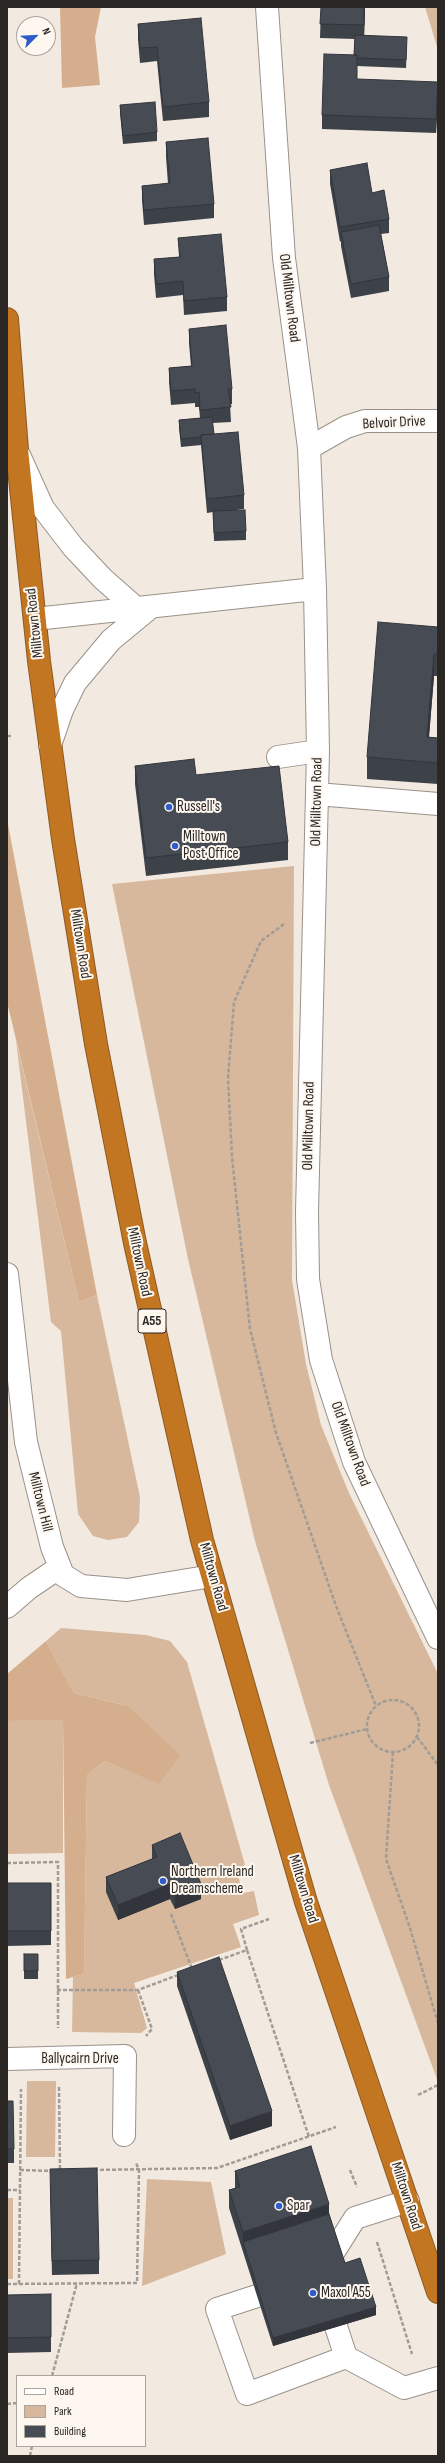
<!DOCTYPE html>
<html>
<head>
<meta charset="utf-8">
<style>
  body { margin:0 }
  #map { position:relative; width:445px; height:2463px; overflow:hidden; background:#f2e9e1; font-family:"Sofia Sans Condensed",sans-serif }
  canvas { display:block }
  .frame { position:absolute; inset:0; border:8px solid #2a2724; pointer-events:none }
  .legend { position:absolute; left:16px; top:2375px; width:130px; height:72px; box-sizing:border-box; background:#fef7f0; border:1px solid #a9a49e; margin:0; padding:5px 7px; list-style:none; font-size:12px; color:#2a2724 }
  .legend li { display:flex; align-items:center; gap:8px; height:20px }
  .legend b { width:20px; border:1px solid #a9a49e }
  .north { position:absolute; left:16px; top:16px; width:40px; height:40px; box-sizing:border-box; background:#fef7f0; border:1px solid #a9a49e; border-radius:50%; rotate:66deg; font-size:11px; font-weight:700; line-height:16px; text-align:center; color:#2a2724 }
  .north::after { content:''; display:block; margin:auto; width:14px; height:18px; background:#2f5ccb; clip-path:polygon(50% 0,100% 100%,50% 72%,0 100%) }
</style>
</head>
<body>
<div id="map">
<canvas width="445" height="2463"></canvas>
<div class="frame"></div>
<ul class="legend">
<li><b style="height:5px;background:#fff"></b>Road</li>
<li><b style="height:11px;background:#d7b89c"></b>Park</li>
<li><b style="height:11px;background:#474c54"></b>Building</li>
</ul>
<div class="north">N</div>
</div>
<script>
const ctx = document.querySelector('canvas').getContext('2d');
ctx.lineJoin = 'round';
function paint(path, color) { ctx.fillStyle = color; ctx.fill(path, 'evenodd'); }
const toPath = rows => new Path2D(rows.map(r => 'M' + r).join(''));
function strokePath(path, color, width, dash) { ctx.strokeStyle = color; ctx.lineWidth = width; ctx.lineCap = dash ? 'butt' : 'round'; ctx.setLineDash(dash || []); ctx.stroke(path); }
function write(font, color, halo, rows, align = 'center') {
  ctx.font = font + ' "Sofia Sans Condensed",sans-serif'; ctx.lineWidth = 4; ctx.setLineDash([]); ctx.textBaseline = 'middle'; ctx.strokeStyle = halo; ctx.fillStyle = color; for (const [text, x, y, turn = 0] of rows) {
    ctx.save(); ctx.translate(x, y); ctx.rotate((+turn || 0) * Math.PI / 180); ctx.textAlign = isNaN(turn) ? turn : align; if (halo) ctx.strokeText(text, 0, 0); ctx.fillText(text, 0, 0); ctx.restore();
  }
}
const green = toPath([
  [425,7,438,7,438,50],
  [294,866,292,1280,306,1364,321,1425,349,1493,438,1674,438,2082,329,1785,255,1541,188,1259,112,884],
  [16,1041,79,1302,97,1295,140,1497,139,1522,127,1537,108,1540,93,1536,78,1514,61,1331,51,1322],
  [61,1628,146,1635,170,1641,187,1662,245,1865,236,1869,243,1893,254,1891,259,1915,233,1924,241,1947,134,1983,147,2028,141,2033,72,2032,73,1977,84,1974,87,1775,105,1761,159,1783,128,1706,74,1693,46,1641],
  [63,1719,63,1853,7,1854,7,1721],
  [27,2081,56,2081,55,2157,26,2157],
  [147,2179,211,2182,226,2254,142,2286],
  [7,2198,13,2198,13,2279,7,2279]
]);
const forest = toPath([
  [60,7,101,7,95,37,100,85,62,88],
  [7,819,97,1295,79,1302,7,1002],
  [46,1641,74,1693,128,1706,180,1755,159,1784,105,1761,87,1775,84,1974,66,1979,63,1720,7,1721,7,1674]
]);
const path = toPath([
  [7,736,12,736],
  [284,924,261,941,234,1002,228,1078,232,1157,250,1329,276,1433,336,1606,376,1706],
  '367 1726a26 26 0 1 1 52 0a26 26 0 1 1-52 0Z',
  [417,1737,438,1765],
  [310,1743,367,1729],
  [393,1752,386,1859,410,1928,438,2023],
  [7,1863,58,1862,58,2028],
  [171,1914,192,1969],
  [247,1950,241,1929,269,1919],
  [219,1960,247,1950,309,2137],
  [57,1990,138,1990,178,1975],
  [138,1990,152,2029,146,2036],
  [59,2087,60,2170],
  [418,2095,438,2085],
  [20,2170,53,2171],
  [94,2170,217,2168,336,2127],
  [350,2170,357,2187],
  [7,2190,20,2190],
  [377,2242,412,2354],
  [7,2284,137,2283,139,2170,136,2163],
  [19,2284,21,2089],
  [52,2376,77,2283],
  [7,2404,17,2403],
  [30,2456,32,2446]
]);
const minor = toPath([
  [267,7,284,258,309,448,315,589,318,751,307,1212,308,1279,321,1360,354,1462,438,1638],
  [309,448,346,427,365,421,438,421],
  [19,455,43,508,73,547,103,579,136,608],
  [35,619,315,589],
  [50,745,62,710,75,683,111,640,151,607],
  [278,757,318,751],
  [317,794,438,804],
  [7,1274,26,1442,52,1547,63,1575,81,1586,127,1590,212,1576],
  [7,1607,29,1588,60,1567],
  [7,2059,125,2056,124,2135],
  [323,2269,355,2218,408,2201],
  [285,2287,217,2309,247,2394,346,2357],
  [327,2299,346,2357,404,2388,438,2378]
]);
const highway = toPath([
  [7,319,17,450,39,661,63,839,96,1044,135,1243,202,1540,263,1753,306,1902,438,2292]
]);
const wall = toPath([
  [321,7,365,7,364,35,407,45,406,68,357,66,357,79,438,97,436,133,322,129,322,115,354,55,355,39,320,38],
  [138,24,209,102,209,117,163,121,157,61,140,63,138,39],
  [120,105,157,132,157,141,123,144,120,113],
  [166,142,214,204,214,218,144,225,142,200,142,186,168,184,166,157],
  [330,170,372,193,389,219,389,233,381,234,389,277,389,291,351,298,341,246,341,241,340,242,330,184],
  [178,238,227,297,227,311,184,315,183,295,156,298,154,274,154,259,179,257],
  [189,329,232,389,232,404,230,404,231,422,212,423,214,434,244,495,244,509,229,511,246,531,246,540,214,541,213,512,207,513,201,445,181,447,179,428,179,420,200,418,199,407,195,407,195,403,171,405,169,382,169,368,191,366,189,343],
  [438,627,438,676,434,676,429,737,438,738,438,784,367,779,367,757],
  [135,766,196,775,288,842,288,860,146,876,135,784],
  [152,1845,201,1899,175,1909,170,1899,118,1920,106,1892,106,1877,152,1859],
  [7,1883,51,1883,51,1945,7,1946],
  [24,1954,38,1954,38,1979,24,1979],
  [177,1972,272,2126,230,2140,177,1986],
  [7,2101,14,2149,14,2163,7,2163],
  [235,2171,329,2214,345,2263,376,2315,273,2346,229,2208,229,2190,235,2188],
  [50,2183,99,2260,99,2274,52,2275],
  [7,2295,51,2337,51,2352,7,2353]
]);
const shadedWall = toPath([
  [364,7,365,7,364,40],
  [438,82,438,97,436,133,436,119],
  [434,654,434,676,427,759,427,737],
  [170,1884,170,1899,118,1920,118,1905],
  [201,1884,201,1899,175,1909,175,1895],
  [272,2111,272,2126,230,2140,230,2126],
  [329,2204,329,2222,243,2242,243,2232],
  [376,2307,376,2315,273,2346,273,2338]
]);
const building = toPath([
  [321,7,364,7,364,25,320,24,321,7],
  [201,18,209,102,163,107,157,47,140,48,138,24,201,18],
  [355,35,407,37,406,60,357,58,357,55,354,55,355,35],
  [324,54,357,55,357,79,438,82,436,119,322,115,324,54],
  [155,102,157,132,123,136,120,105,155,102],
  [208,138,214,204,144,210,142,186,170,183,166,142,208,138],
  [367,163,372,193,384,190,389,219,340,227,330,170,367,163],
  [379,225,389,277,351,284,341,232,379,225],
  [221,234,227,297,184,301,183,281,156,284,154,259,180,257,178,238,221,234],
  [226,325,232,389,228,389,231,407,200,410,199,392,195,393,195,389,171,391,169,368,192,366,189,329,226,325],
  [212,417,214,434,201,435,201,437,181,439,179,420,212,417],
  [238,432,244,495,207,499,201,435,238,432],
  [245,510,246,531,214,533,213,511,245,510],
  [378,622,438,627,438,654,434,654,427,737,438,738,438,763,367,757,378,622],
  [194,759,196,775,279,766,288,842,146,858,135,766,194,759],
  [180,1833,201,1884,175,1895,170,1884,118,1905,106,1877,157,1857,152,1845,180,1833],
  [7,1883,51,1883,51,1931,7,1931,7,1883],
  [24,1954,38,1954,38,1971,24,1971,24,1954],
  [219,1957,272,2111,230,2126,177,1972,219,1957],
  [7,2101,13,2101,14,2149,7,2149,7,2101],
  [311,2146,329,2204,243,2232,229,2190,240,2187,235,2171,311,2146],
  [97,2168,99,2260,52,2261,50,2169,97,2168],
  [329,2214,345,2263,360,2258,376,2307,273,2338,243,2242,329,2214],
  [51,2294,51,2337,7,2338,7,2295,51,2294]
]);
const markers = [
  [169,807,4,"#2f5ccb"],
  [175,846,4,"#2f5ccb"],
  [163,1881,4,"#2f5ccb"],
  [279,2206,4,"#2f5ccb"],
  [313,2293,4,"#2f5ccb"]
];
const shields = [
  [152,1321,28]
];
const shieldNames = [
  ["A55",152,1321]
];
const streetNames = [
  ["Old Milltown Road",289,298,83],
  ["Belvoir Drive",394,423,-3],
  ["Milltown Road",35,623,-96],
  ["Old Milltown Road",317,802,-89],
  ["Milltown Road",80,944,81],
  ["Old Milltown Road",309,1126,-89],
  ["Milltown Road",139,1262,78],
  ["Old Milltown Road",350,1444,70],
  ["Milltown Hill",40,1502,76],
  ["Milltown Road",213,1577,74],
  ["Milltown Road",303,1889,73],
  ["Ballycairn Drive",80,2059],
  ["Milltown Road",406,2196,72]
];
const poiNames = [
  ["Russell's",177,807],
  ["Milltown",183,837],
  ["Post Office",183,854],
  ["Northern Ireland",171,1872],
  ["Dreamscheme",171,1889],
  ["Spar",287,2206],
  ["Maxol A55",321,2293]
];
paint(green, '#d7b89c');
paint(forest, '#d5af8d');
strokePath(minor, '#9a928a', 24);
strokePath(highway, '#8d5a23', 24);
strokePath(path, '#a29c96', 2.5, [4, 2]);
strokePath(minor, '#fff', 22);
strokePath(highway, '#c27622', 22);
paint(wall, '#3d4148');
paint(shadedWall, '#32353b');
paint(building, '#474c54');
strokePath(building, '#32353b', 1);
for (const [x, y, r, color] of markers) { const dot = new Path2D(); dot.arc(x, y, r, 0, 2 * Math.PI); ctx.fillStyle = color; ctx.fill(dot); strokePath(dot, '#fef7f0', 1.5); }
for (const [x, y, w] of shields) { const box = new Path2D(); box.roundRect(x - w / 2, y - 12, w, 24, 3); ctx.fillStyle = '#fef7f0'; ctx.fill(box); strokePath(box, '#2a2724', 1); }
write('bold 14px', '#2a2724', null, shieldNames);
write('15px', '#2a2724', '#fef7f0', streetNames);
write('15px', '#2a2724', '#fef7f0', poiNames, 'left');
</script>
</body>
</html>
